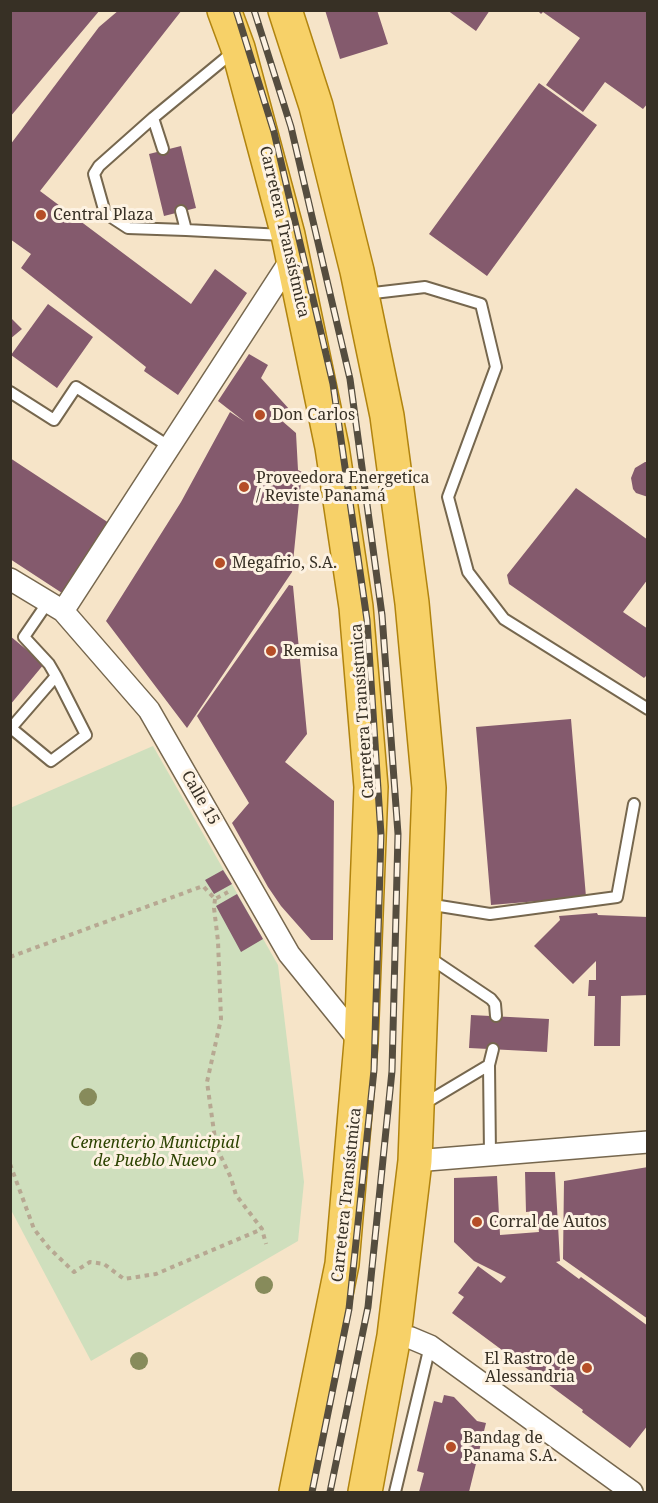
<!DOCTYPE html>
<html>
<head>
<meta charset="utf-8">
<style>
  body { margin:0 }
  #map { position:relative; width:658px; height:1503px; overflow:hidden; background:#f6e4c8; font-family:"Noto Serif",serif }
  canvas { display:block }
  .frame { position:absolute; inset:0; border:12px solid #373025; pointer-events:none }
</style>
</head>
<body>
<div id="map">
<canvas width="658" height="1503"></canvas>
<div class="frame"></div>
</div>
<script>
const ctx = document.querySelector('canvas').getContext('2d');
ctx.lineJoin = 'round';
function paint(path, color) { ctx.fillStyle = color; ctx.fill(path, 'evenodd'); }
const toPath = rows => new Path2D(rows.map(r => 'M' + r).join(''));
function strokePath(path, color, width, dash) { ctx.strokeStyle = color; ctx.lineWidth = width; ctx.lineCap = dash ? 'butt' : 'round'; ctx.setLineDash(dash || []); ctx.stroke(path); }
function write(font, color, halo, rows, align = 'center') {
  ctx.font = font + ' "Noto Serif",serif'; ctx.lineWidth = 6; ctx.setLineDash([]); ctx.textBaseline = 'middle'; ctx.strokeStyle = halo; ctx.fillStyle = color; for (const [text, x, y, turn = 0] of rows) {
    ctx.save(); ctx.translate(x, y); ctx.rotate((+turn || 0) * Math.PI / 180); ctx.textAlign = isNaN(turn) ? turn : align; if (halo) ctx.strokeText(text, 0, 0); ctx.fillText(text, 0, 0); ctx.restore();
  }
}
const green = toPath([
  [153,746,278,965,304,1182,298,1241,91,1361,11,1210,10,808]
]);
const building = toPath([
  [10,10,100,10,10,117],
  [119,10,182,10,40,191,191,304,215,269,247,293,178,395,144,371,146,367,21,268,31,254,10,239,10,145,99,27],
  [325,10,377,10,388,44,340,59],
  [447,10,490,10,476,31],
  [537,10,648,10,648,103,643,109,605,82,583,112,546,85,580,38,543,12,541,14],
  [539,83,597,125,487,276,429,234],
  [181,146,196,208,164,216,149,154],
  [48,304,93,337,57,388,11,355],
  [10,317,22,329,10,339],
  [249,354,268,365,261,378,290,410,281,420,296,433,298,470,302,472,292,572,187,728,106,621,181,502,230,412,245,422,218,401],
  [10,458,109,523,62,593,10,559],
  [645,462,648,462,648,497,636,493,633,489,631,478,635,468],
  [576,488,648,540,648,579,623,612,648,629,648,674,644,678,509,584,507,575],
  [289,585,293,586,307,734,285,762,334,801,333,940,311,940,281,906,268,887,232,823,249,803,197,716],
  [10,636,44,664,10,705],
  [571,719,586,897,491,905,476,727],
  [223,870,232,884,214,894,205,880],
  [237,894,263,939,241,952,216,906],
  [597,913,598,915,648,917,648,995,621,996,620,1046,594,1046,595,996,588,996,589,980,596,980,596,961,573,984,534,946,560,920,559,916],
  [471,1015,549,1019,547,1052,469,1048],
  [648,1167,648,1319,563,1259,564,1181],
  [525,1172,555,1172,560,1261,556,1262,579,1279,581,1277,648,1326,648,1425,630,1448,582,1412,583,1410,452,1313,464,1297,458,1293,478,1266,501,1283,506,1277,474,1261,454,1242,454,1178,497,1176,500,1235,539,1232,536,1211,526,1212],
  [444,1395,454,1397,477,1421,486,1423,469,1492,419,1492,424,1473,417,1471,434,1401,442,1403]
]);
const path = toPath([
  [215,899,214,908,218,941,221,1019,207,1082,216,1146,231,1178,236,1195,262,1229,266,1244],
  [10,957,203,886,215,899,228,892],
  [10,1164,34,1229,49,1248,74,1272,90,1262,104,1264,124,1279,156,1274,262,1229]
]);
const lane = toPath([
  [153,118,99,166,94,174,105,213,128,228,186,230],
  [163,149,153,118,233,52],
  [181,211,186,230,283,235],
  [365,294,425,287,481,304,496,367,448,497,468,572,504,619,648,709],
  [10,392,54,420,76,387,170,447],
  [48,602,24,637,49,664,56,676,86,735,51,761,11,728,56,676],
  [427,904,490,914,617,897,634,804],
  [427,956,491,999,495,1004,496,1016],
  [489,1065,490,1155],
  [422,1105,489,1065,493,1049],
  [395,1492,430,1346]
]);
const street = toPath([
  [10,579,63,611,149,710,289,954,361,1043],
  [63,611,292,258],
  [415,1161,648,1142],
  [394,1336,411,1338,430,1346,632,1492]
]);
const primary = toPath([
  [224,10,238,48,288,235,332,447,356,607,371,787,361,1043,342,1264,296,1492],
  [285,10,316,106,357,271,387,416,412,603,429,788,415,1161,394,1336,365,1492]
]);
const rail = toPath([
  [236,10,274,132,333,384,367,620,381,835,374,1070,349,1309,312,1492],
  [254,10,291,127,350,379,382,615,398,834,392,1071,368,1307,330,1492]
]);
const trees = [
  [88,1097],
  [264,1285],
  [139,1361]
];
const markers = [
  [41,215,6,"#b54e27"],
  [260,415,6,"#b54e27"],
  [244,487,6,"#b54e27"],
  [220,563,6,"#b54e27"],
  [271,651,6,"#b54e27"],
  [477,1222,6,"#b54e27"],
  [587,1368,6,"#b54e27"],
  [451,1447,6,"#b54e27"]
];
const poiNames = [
  ["Central Plaza",53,215],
  ["Don Carlos",272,415],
  ["Proveedora Energetica",256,478],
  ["/ Reviste Panamá",256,496],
  ["Megafrio, S.A.",232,563],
  ["Remisa",283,651],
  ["Corral de Autos",489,1222],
  ["El Rastro de",575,1359,"right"],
  ["Alessandria",575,1377,"right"],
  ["Bandag de",463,1438],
  ["Panama S.A.",463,1456]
];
const streetNames = [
  ["Carretera Transístmica",284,232,77],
  ["Carretera Transístmica",363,711,-94],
  ["Calle 15",200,798,60],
  ["Carretera Transístmica",347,1195,-84]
];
const parkNames = [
  ["Cementerio Municipial",155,1143],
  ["de Pueblo Nuevo",155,1161]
];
paint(green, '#cfdfbd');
paint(building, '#845a6d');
strokePath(lane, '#76674e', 14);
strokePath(street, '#76674e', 24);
strokePath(primary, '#b1840f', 36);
strokePath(path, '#b7a892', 4, [4.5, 4.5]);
strokePath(lane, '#fff', 10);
strokePath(street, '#fff', 21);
strokePath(primary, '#f7d168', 33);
strokePath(rail, '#554d3f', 7);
strokePath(rail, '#fdf2e2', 4.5, [14]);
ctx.fillStyle = '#878b5b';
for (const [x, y] of trees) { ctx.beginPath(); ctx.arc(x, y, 9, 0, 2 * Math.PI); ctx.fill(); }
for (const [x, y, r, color] of markers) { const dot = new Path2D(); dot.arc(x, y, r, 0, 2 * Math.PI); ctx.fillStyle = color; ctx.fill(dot); strokePath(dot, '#fdf2e2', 2); }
write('16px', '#373025', '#fdf2e2', poiNames, 'left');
write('16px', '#373025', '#fdf2e2', streetNames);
write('italic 16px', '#2c4301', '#fdf2e2', parkNames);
</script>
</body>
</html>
